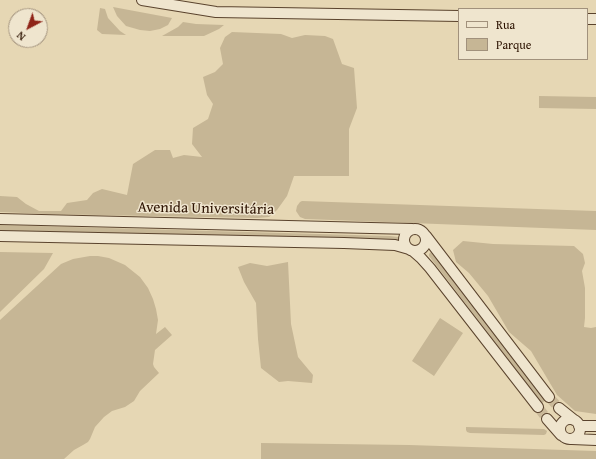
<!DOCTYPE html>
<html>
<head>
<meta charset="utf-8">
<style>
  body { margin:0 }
  #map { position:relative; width:596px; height:459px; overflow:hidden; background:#e6d7b4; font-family:"Gentium Book Plus",serif }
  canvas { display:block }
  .legend { position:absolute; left:458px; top:8px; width:130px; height:52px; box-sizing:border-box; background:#efe5ce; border:1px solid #a1917c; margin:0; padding:5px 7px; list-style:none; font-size:12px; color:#2c1200 }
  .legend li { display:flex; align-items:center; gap:8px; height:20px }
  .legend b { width:20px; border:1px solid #a1917c }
  .north { position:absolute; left:8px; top:8px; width:40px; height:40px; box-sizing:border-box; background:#efe5ce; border:1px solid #a1917c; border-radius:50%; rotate:221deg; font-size:11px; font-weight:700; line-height:16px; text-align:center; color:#2c1200 }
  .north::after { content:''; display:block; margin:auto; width:14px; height:18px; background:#8f2418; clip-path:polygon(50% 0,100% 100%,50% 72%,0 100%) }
</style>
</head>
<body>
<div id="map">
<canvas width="596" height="459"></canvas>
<ul class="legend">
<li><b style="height:5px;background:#efe5ce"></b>Rua</li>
<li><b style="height:11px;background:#c6b695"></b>Parque</li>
</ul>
<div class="north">N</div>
</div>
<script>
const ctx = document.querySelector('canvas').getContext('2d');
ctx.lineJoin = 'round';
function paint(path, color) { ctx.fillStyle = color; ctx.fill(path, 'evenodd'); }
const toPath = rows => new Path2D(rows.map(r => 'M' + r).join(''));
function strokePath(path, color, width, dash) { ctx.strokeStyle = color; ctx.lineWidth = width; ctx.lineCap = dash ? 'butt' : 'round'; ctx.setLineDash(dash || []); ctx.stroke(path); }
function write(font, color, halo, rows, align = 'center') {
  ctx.font = font + ' "Gentium Book Plus",serif'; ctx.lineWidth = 3; ctx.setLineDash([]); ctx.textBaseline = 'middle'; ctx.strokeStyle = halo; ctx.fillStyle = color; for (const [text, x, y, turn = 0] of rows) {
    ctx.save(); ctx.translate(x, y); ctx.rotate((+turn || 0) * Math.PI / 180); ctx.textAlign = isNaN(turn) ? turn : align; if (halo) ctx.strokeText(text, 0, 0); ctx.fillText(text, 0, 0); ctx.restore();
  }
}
const green = toPath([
  [113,7,172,18,168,25,160,29,150,31,140,30,126,26,117,16],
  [100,8,105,9,108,18,120,31,126,35,102,34,97,30],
  [183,22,196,24,224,25,219,29,204,36,162,36,178,27],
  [232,32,281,34,292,38,305,35,325,36,333,39,342,64,354,68,357,108,349,129,349,176,294,176,287,196,277,210,269,217,257,218,46,214,0,212,0,196,17,197,26,204,39,211,61,211,67,203,87,200,93,193,102,189,127,195,133,164,155,150,170,150,173,158,184,155,202,157,192,144,193,128,208,119,213,104,207,95,203,77,215,72,223,64,220,48,225,37],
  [539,96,596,97,596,109,539,108],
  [302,201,596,211,596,230,305,219,300,217,296,211,297,206,300,202],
  [0,225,390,236,398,237,401,240,401,242,0,233],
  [463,241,493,244,574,246,583,254,585,263,582,271,585,288,585,318,584,327,591,328,596,327,596,414,575,411,557,395,531,351,509,332,488,296,469,273,456,262,453,250],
  [0,252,53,253,44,269,0,312],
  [431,252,434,253,547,399,542,403,429,256,429,254],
  [90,256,98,256,109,258,125,265,140,277,148,288,153,299,156,309,158,320,156,334,165,327,172,335,155,350,153,364,154,367,159,373,140,391,134,401,125,407,112,411,104,417,95,427,90,439,88,442,83,445,74,450,64,459,0,459,0,320,61,264,73,259],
  [288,262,291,324,298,357,313,375,312,383,288,381,279,382,261,368,258,339,256,303,244,282,238,267,250,263,267,266],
  [440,318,463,333,434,376,412,361],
  [466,427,544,429,547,431,546,434,544,435,470,433,467,432,466,430],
  [261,443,409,445,596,451,596,459,261,459]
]);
const tertiaryTunnel = toPath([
  [549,397,559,408],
  [538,407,547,419]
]);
const tertiary = toPath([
  [142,0,216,12,459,16],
  [587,19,596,19],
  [0,219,412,229],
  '404 240a11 11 0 1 1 22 0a11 11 0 1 1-22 0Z',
  [0,236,344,243,395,245,409,249],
  [426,236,549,397],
  [413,251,421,258,430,268,538,407],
  [559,408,574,420],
  [547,419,561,435],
  '560 429a10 10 0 1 1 20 0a10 10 0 1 1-20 0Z',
  [579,426,596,426],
  [572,439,596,440]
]);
const streetNames = [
  ["Avenida Universitária",206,209,1]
];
paint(green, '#c6b695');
strokePath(tertiaryTunnel, '#cab999', 10, [10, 5]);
strokePath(tertiary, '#5a432d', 12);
strokePath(tertiary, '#efe5ce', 10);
write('15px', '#2c1200', '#efe5ce', streetNames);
</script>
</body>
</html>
